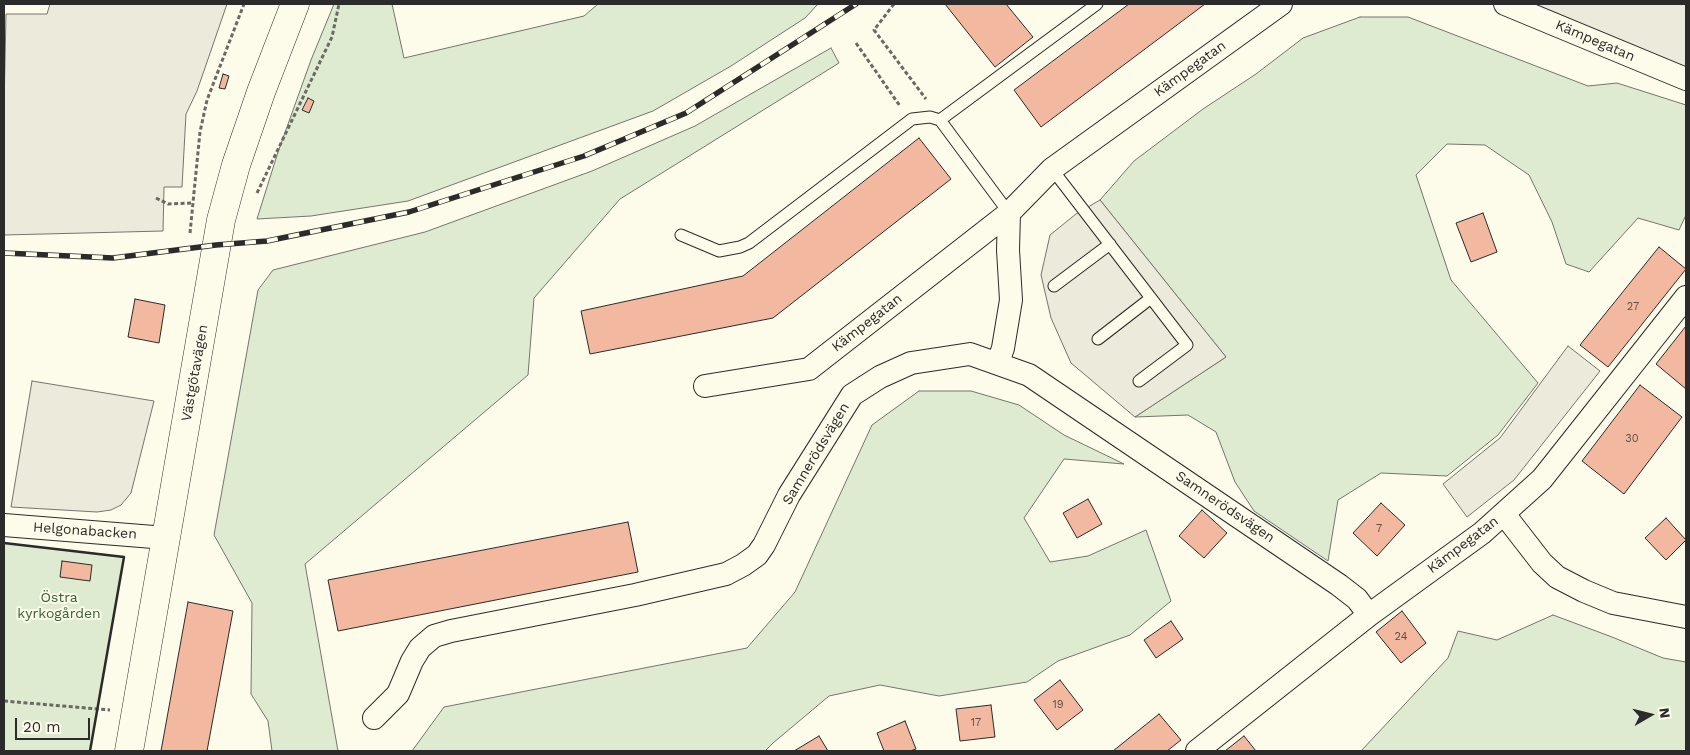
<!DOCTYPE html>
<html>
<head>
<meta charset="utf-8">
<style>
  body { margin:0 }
  #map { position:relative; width:1690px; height:755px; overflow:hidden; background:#fdfbea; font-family:"Work Sans",sans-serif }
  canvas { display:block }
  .frame { position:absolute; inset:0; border:5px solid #2b2b2b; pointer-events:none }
  .north { position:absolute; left:1625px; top:690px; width:50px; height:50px; -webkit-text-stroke:4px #fdfbea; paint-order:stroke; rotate:82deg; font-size:14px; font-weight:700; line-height:20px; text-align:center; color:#2b2b2b }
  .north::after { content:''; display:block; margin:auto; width:18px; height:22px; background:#2b2b2b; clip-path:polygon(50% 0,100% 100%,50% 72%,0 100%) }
  .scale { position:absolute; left:15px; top:718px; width:75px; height:22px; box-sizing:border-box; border:2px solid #2b2b2b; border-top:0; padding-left:6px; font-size:15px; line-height:18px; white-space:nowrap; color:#2b2b2b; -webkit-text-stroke:4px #fdfbea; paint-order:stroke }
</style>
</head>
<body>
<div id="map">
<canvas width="1690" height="755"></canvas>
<div class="frame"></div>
<div class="north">N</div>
<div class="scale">20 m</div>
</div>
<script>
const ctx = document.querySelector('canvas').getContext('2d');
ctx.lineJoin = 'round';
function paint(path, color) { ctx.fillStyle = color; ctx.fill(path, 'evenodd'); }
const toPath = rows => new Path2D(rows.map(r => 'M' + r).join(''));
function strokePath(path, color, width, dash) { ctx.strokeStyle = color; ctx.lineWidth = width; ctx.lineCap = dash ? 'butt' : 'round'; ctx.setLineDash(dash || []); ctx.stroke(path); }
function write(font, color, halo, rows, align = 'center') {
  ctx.font = font + ' "Work Sans",sans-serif'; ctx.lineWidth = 4; ctx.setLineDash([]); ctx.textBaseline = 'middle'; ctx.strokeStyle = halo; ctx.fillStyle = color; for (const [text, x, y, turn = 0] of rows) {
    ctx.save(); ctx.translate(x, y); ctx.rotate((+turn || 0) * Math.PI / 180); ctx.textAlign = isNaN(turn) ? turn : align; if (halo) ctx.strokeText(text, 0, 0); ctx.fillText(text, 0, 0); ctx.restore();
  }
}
const green = toPath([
  [334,4,392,4,404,58,584,16,598,4,818,4,805,18,731,66,653,111,408,201,311,216,257,219,278,152,311,60,334,4],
  [1360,17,1408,17,1588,86,1617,83,1686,105,1686,215,1679,230,1638,218,1589,272,1566,264,1552,222,1529,175,1485,145,1447,144,1416,175,1451,280,1538,383,1498,435,1447,476,1381,473,1338,500,1328,561,1254,511,1235,482,1216,432,1188,415,1135,417,1226,357,1100,200,1134,161,1203,109,1256,74,1303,38,1360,17],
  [831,48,839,63,620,199,534,298,528,375,305,564,338,751,272,751,268,721,251,694,252,603,214,535,258,290,273,270,425,232,592,171,695,126,831,48],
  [919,391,971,391,1019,405,1064,435,1124,464,1064,459,1024,518,1050,562,1088,556,1146,530,1171,601,1130,635,1058,661,1027,682,939,696,880,685,829,696,773,743,765,751,412,751,444,707,747,648,795,592,872,425,919,391],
  [4,543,124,557,90,751,4,751,4,543],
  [1553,615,1612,637,1663,658,1686,662,1686,751,1361,751,1448,658,1458,631,1497,640,1553,615]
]);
const parking = toPath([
  [50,4,227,4,197,91,186,114,182,187,164,187,163,231,4,235,4,108,6,14,47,14,50,4],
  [1533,4,1686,4,1686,68,1533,4],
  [1100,200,1226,357,1135,417,1071,363,1051,318,1041,275,1050,235,1076,214,1100,200],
  [1568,346,1600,371,1514,480,1467,517,1443,484,1500,438,1568,346],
  [32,381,154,401,131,493,121,505,111,510,97,512,11,507,32,381]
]);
const building = toPath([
  [945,4,1006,4,1033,37,995,67,945,4],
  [1129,4,1205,4,1041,127,1014,90,1129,4],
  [223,74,229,76,225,89,219,88,223,74],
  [308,98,314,101,309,113,302,110,308,98],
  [919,138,951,179,773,318,590,354,581,311,743,276,919,138],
  [1483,213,1497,252,1471,262,1456,223,1483,213],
  [1659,247,1686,269,1608,367,1580,345,1659,247],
  [135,299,165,305,159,343,128,337,135,299],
  [1686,326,1686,389,1656,364,1686,326],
  [1640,385,1682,417,1624,494,1582,461,1640,385],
  [1088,499,1102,524,1077,538,1063,513,1088,499],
  [1381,503,1405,525,1377,556,1353,533,1381,503],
  [1202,510,1227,533,1204,558,1179,536,1202,510],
  [1666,518,1686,540,1666,560,1645,538,1666,518],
  [628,522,638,572,338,631,328,580,628,522],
  [62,561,92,565,90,581,60,577,62,561],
  [188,602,233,611,207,751,161,751,188,602],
  [1402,611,1426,643,1401,663,1376,632,1402,611],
  [1171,621,1183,639,1156,658,1144,640,1171,621],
  [1060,680,1083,710,1057,730,1034,700,1060,680],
  [991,705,995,737,960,741,956,709,991,705],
  [1159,714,1181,740,1167,751,1113,751,1159,714],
  [905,721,916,749,910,751,884,751,877,733,905,721],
  [819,736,828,751,794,751,819,736],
  [1244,736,1256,751,1225,751,1244,736]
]);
const path = toPath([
  [894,4,874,30,926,99],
  [856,43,900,106],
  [257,193,332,37,339,4],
  [156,198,168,204,193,203],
  [190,233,200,132,207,100,244,4],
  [4,701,110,710]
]);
const service = toPath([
  [1052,169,1187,345,1139,381],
  [1009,213,940,120,1097,4],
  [681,235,719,251,740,247,749,243,912,119,930,117,940,120],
  [1054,286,1110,244],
  [1098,339,1151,298]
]);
const minor = toPath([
  [1505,4,1686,79],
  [998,363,1003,348,1011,300,1008,250,1009,213,1052,169,1281,4],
  [705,386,809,369,1009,213],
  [1504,514,1542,563,1557,577,1584,591,1613,603,1686,617],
  [4,525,166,538],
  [374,718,398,694,412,661,420,648,434,636,451,631,635,595,726,574,743,565,757,555,764,545,789,495,852,395,880,377,911,363,970,354,1029,375,1339,585,1357,599,1369,615],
  [1197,751,1369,615,1482,533,1542,479,1686,297]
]);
const tertiary = toPath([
  [129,751,221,220,236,165,261,92,295,4]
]);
const rail = toPath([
  [4,253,113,258,216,245,267,241,409,212,584,156,686,113,856,4]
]);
const wall = toPath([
  [4,543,124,557,90,751]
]);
const numberNames = [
  ["27",1633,307],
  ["30",1632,439],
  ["7",1379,529],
  ["24",1401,637],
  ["19",1058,705],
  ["17",976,723]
];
const streetNames = [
  ["Kämpegatan",1595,41,23],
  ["Kämpegatan",1190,69,-36],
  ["Kämpegatan",867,323,-38],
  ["Västgötavägen",195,373,-80],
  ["Samnerödsvägen",816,454,-59],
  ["Samnerödsvägen",1225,507,34],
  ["Helgonabacken",85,531,4],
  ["Kämpegatan",1463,545,-37]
];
const parkNames = [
  ["Östra",59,598],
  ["kyrkogården",59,614]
];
paint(green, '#deebd1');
strokePath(green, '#74746e', 1);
paint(parking, '#eceadb');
strokePath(parking, '#74746e', 1);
paint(building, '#f2b8a0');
strokePath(building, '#2b2b2b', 1);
strokePath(service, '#2b2b2b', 13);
strokePath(minor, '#2b2b2b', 24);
strokePath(tertiary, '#2b2b2b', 29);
strokePath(path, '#6a6964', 3, [4, 2.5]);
strokePath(service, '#fdfbea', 11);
strokePath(minor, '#fdfbea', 22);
strokePath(tertiary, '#fdfbea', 28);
strokePath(rail, '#2b2b2b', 5.5);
strokePath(rail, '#fdfbea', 4, [11]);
strokePath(wall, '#2b2b2b', 2.5);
write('11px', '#5d4e48', null, numberNames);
write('14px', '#2b2b2b', '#fdfbea', streetNames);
write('14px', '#34623c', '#fdfbea', parkNames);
</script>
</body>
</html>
